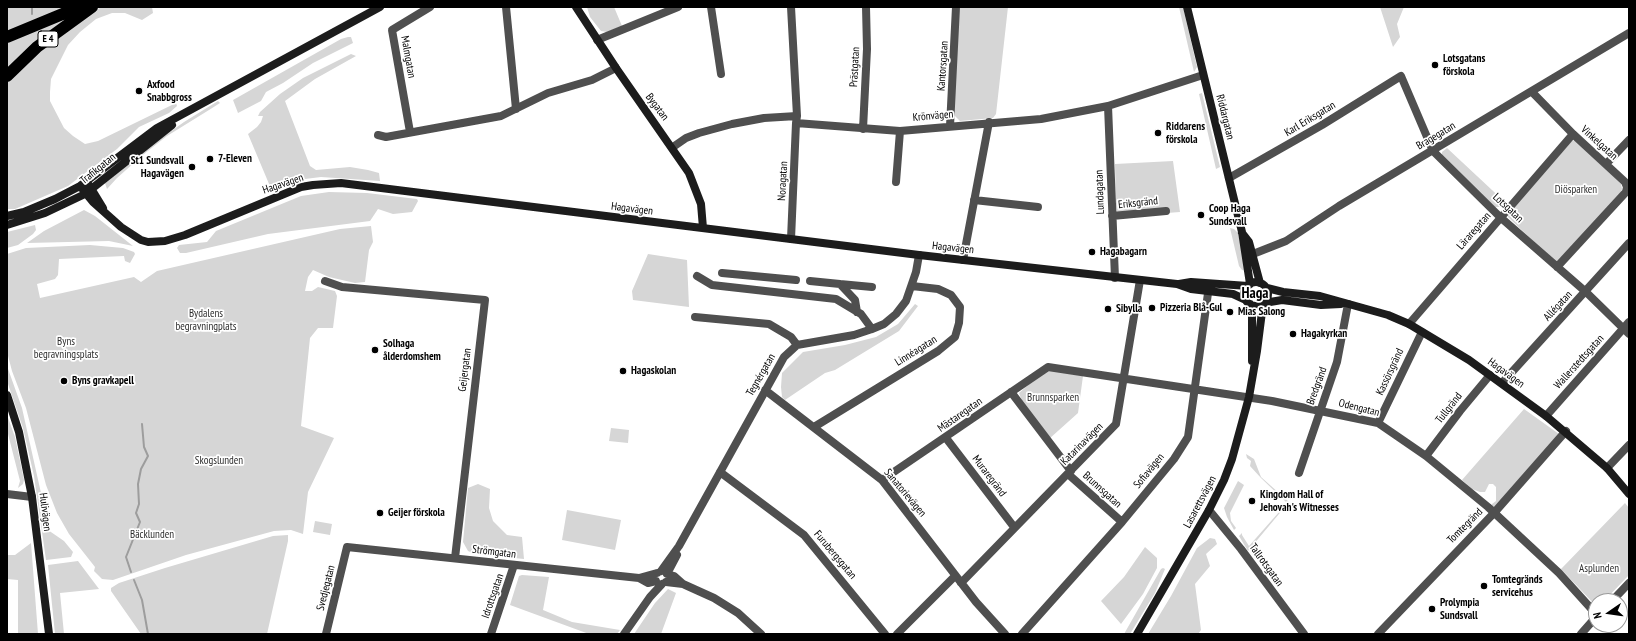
<!DOCTYPE html>
<html>
<head>
<meta charset="utf-8">
<style>
  body { margin:0 }
  #map { position:relative; width:1636px; height:641px; overflow:hidden; background:#fff; font-family:"PT Sans Narrow",sans-serif }
  canvas { display:block }
  .frame { position:absolute; inset:0; border:8px solid #000; pointer-events:none }
  .north { position:absolute; left:1588px; top:593px; width:40px; height:40px; box-sizing:border-box; background:#fff; border:1px solid #999; border-radius:50%; rotate:257deg; font-size:11px; font-weight:700; line-height:16px; text-align:center; color:#000 }
  .north::after { content:''; display:block; margin:auto; width:14px; height:18px; background:#000; clip-path:polygon(50% 0,100% 100%,50% 72%,0 100%) }
</style>
</head>
<body>
<div id="map">
<canvas width="1636" height="641"></canvas>
<div class="frame"></div>
<div class="north">N</div>
</div>
<script>
const ctx = document.querySelector('canvas').getContext('2d');
ctx.lineJoin = 'round';
function paint(path, color) { ctx.fillStyle = color; ctx.fill(path, 'evenodd'); }
const toPath = rows => new Path2D(rows.map(r => 'M' + r).join(''));
function strokePath(path, color, width, dash) { ctx.strokeStyle = color; ctx.lineWidth = width; ctx.lineCap = dash ? 'butt' : 'round'; ctx.setLineDash(dash || []); ctx.stroke(path); }
function write(font, color, halo, rows, align = 'center') {
  ctx.font = font + ' "PT Sans Narrow",sans-serif'; ctx.lineWidth = 3.5; ctx.setLineDash([]); ctx.textBaseline = 'middle'; ctx.strokeStyle = halo; ctx.fillStyle = color; for (const [text, x, y, turn = 0] of rows) {
    ctx.save(); ctx.translate(x, y); ctx.rotate((+turn || 0) * Math.PI / 180); ctx.textAlign = isNaN(turn) ? turn : align; if (halo) ctx.strokeText(text, 0, 0); ctx.fillText(text, 0, 0); ctx.restore();
  }
}
const green = toPath([
  [7,7,68,7,7,31],
  [101,7,152,7,153,13,142,20,125,13,112,13,96,19,80,32,68,45,51,79,50,92,50,101,64,128,73,136,85,144,98,141,176,103,177,106,169,113,139,127,117,149,68,186,15,209,7,209,7,82,21,68,73,25],
  [587,7,614,7,622,26,607,32,601,31,590,17],
  [959,7,1008,7,996,114,993,118,960,121,953,114],
  [1179,7,1183,7,1197,67,1194,72],
  [1380,7,1404,7,1397,24,1400,37,1393,47],
  [70,16,7,68,7,42],
  [348,37,351,37,353,43,313,63,283,83,266,92,261,101,238,113,233,100,341,39],
  [351,54,356,56,315,79,285,101,310,166,316,170,350,167,368,170,379,173,380,181,321,177,305,179,272,191,248,134,257,127,261,122,263,116,258,116,260,112,280,94,303,78],
  [1202,93,1220,167,1216,169,1199,94],
  [218,101,220,103,209,110,167,136,144,154,117,178,107,189,105,183,142,152,184,122],
  [1575,140,1621,184,1622,189,1620,194,1559,261,1555,262,1508,217,1508,213,1572,141],
  [1447,148,1507,204,1504,207,1495,207,1442,156,1442,152],
  [1173,161,1180,212,1167,213,1116,212,1115,164],
  [329,192,367,193,417,199,418,201,412,212,393,214,378,209,370,221,268,234,186,253,180,253,177,248,179,245,207,242,216,231,301,196],
  [84,210,95,216,133,246,109,241,27,243,44,231],
  [35,225,36,230,33,234,18,245,7,248,7,232],
  [371,226,373,242,369,250,365,282,355,283,329,277,313,270,308,277,305,291,312,291,318,287,335,291,337,296,333,328,318,328,310,338,301,426,334,438,308,492,303,534,291,530,274,531,186,555,113,580,102,579,94,571,95,567,69,534,57,513,46,485,26,408,12,371,7,352,7,254,26,248,90,245,123,248,134,252,135,254,130,263,125,261,124,256,59,259,58,275,55,279,37,284,40,298,134,277,141,282,157,271,340,229],
  [1230,228,1234,229,1238,233,1246,271,1242,270,1239,266],
  [648,254,687,260,689,307,633,300,632,291],
  [915,304,918,306,899,331,835,370,825,373,785,400,782,397,781,387,782,373,803,352,845,345,876,337,898,324],
  [7,366,22,408,43,502,48,530,64,541,73,552,71,557,46,560,34,476,23,428,7,381],
  [1049,370,1083,376,1078,413,1049,439,1022,401,1019,393,1042,373],
  [1524,409,1559,434,1494,508,1492,507,1492,504,1496,501,1496,487,1493,484,1489,484,1485,492,1480,492,1472,489,1462,480],
  [7,415,15,437,24,480,23,484,18,488,20,481,7,430],
  [611,428,629,430,628,443,609,441],
  [1246,454,1254,459,1261,477,1289,502,1248,551,1239,536,1242,533,1242,535,1249,546,1287,503,1261,478,1250,466,1251,461,1247,458],
  [1238,481,1244,485,1230,513,1231,521,1236,528,1234,530,1227,517,1224,508],
  [478,484,490,489,489,508,493,521,507,535,522,537,524,559,475,554,468,551,463,542,468,488],
  [1625,503,1629,508,1629,575,1604,601,1596,601,1596,606,1561,569],
  [567,510,621,520,615,550,562,540],
  [315,521,332,524,330,535,313,532],
  [288,535,288,541,267,634,141,634,111,591,111,588,119,583,165,568,273,536],
  [1210,538,1215,539,1217,544,1206,554,1210,566,1195,584,1201,630,1198,634,1148,634,1171,596,1197,548],
  [31,543,38,634,18,634,18,580,7,579,7,555,15,555],
  [1145,547,1157,558,1157,568,1143,594,1121,624,1101,601,1124,577],
  [78,561,99,589,60,593,64,634,55,634,48,565],
  [1163,568,1165,569,1155,593,1130,634,1124,634,1161,569],
  [522,575,549,577,543,610,572,622,620,630,617,634,589,634,510,605,519,576],
  [668,589,676,593,661,634,634,634,655,603]
]);
const stream = toPath([
  [32,14,32,7],
  [39,31,40,33],
  [131,572,126,557,140,522,136,513,139,504,138,484,141,469,148,456,144,447,142,424],
  [134,580,142,600,148,634]
]);
const street = toPath([
  [506,7,516,109],
  [711,7,721,74],
  [791,7,797,116],
  [597,40,678,7],
  [1532,92,1573,134,1625,182,1627,187,1626,192,1557,267],
  [1108,106,1115,278],
  [950,126,956,7],
  [863,129,867,49,866,7],
  [410,132,392,30,430,7],
  [378,135,386,137,501,116,548,93,592,80,616,68],
  [673,147,686,138,699,133,732,124,764,118,797,116,796,123,900,131,1041,119,1108,106,1203,75],
  [1606,164,1629,140],
  [1229,178,1322,125,1401,76,1433,151,1500,217,1586,292,1629,334],
  [896,182,900,131],
  [974,200,1038,207],
  [1112,216,1166,211],
  [791,239,796,123],
  [1253,254,1286,241,1339,206,1629,33],
  [963,260,989,122],
  [722,273,796,280],
  [697,276,712,285,836,299,861,314,872,329],
  [325,281,342,287,485,300,455,558],
  [810,281,840,284,855,300,857,312],
  [840,284,872,287],
  [695,317,769,324,791,337,797,345],
  [1409,324,1573,134],
  [1502,383,1629,243],
  [765,390,882,480,976,602,1005,634],
  [1011,392,1071,471],
  [1546,416,1629,322],
  [1378,423,1422,332],
  [814,427,938,351,955,337,959,323,960,307,951,295,938,289,912,286],
  [946,438,1014,527],
  [1426,456,1460,411,1490,375],
  [1607,468,1629,445],
  [720,472,804,535,885,634],
  [1299,473,1337,362,1348,304],
  [1068,474,1122,522],
  [882,480,1048,367,1272,401,1378,423,1426,456,1488,507,1559,573,1596,614],
  [7,494,32,497],
  [1209,510,1241,549,1304,634],
  [677,555,667,574,674,576,683,584],
  [661,571,679,546,784,357,797,345,854,335,872,329,884,324,896,314,906,301,916,272,919,255],
  [639,578,657,573],
  [666,582,683,584,714,598,738,613,761,634],
  [961,583,1116,424,1140,280],
  [1612,601,1629,583],
  [326,634,347,547,639,578,648,583,656,581],
  [491,634,514,565],
  [624,634,650,597,662,584],
  [897,634,955,576],
  [1022,634,1122,522,1174,459,1188,437,1209,286],
  [1378,634,1494,513,1566,431],
  [1581,634,1596,617]
]);
const secondary = toPath([
  [576,7,616,68,689,173,701,204,703,228],
  [1187,7,1242,232,1250,284],
  [89,185,103,208],
  [80,186,93,202,121,227,141,240,148,242,165,241,185,235,301,187,313,185,341,183,919,255,1177,284,1191,289,1233,294,1246,300],
  [7,216,24,212,55,199,80,186,157,128,380,7],
  [7,225,45,213,85,194,172,125],
  [1242,233,1249,242,1260,283],
  '1244 294a12 12 0 1 1 24 0a12 12 0 1 1-24 0Z',
  [1179,284,1191,282,1248,286],
  [1267,288,1283,292,1320,296,1388,315,1409,324,1469,360,1546,416,1607,468,1629,494],
  [1264,303,1282,300,1321,305,1341,304],
  [1250,304,1252,314,1252,361],
  [7,395,19,432,32,497,49,634],
  [1137,634,1209,510,1224,480,1232,459,1249,397,1257,351,1263,304]
]);
const highway = toPath([
  [7,37,65,13,84,7],
  [7,76,37,47,92,7]
]);
const markers = [
  [1435,65,4,"#000"],
  [139,91,4,"#000"],
  [1158,133,4,"#000"],
  [210,159,4,"#000"],
  [192,167,4,"#000"],
  [1201,215,4,"#000"],
  [1092,252,4,"#000"],
  [1152,308,4,"#000"],
  [1108,309,4,"#000"],
  [1230,312,4,"#000"],
  [1293,334,4,"#000"],
  [375,350,4,"#000"],
  [623,371,4,"#000"],
  [64,381,4,"#000"],
  [1252,501,4,"#000"],
  [380,513,4,"#000"],
  [1484,586,4,"#000"],
  [1432,609,4,"#000"]
];
const shields = [
  [48,39,20]
];
const shieldNames = [
  ["E 4",48,39]
];
const streetNames = [
  ["Malmgatan",408,57,80],
  ["Kantorsgatan",943,66,-86],
  ["Prästgatan",855,67,-87],
  ["Bygatan",657,107,53],
  ["Krönvägen",933,116,-5],
  ["Riddargatan",1225,117,76],
  ["Karl Eriksgatan",1310,119,-31],
  ["Bragegatan",1436,136,-31],
  ["Vinkelgatan",1599,143,42],
  ["Trafikgatan",98,169,-39],
  ["Noragatan",783,181,-87],
  ["Hagavägen",283,184,-19],
  ["Lundagatan",1100,192,-92],
  ["Eriksgränd",1138,203,-6],
  ["Lotsgatan",1508,208,43],
  ["Hagavägen",632,209,7],
  ["Läraregatan",1474,231,-49],
  ["Hagavägen",953,248,6],
  ["Allégatan",1558,306,-47],
  ["Linnéagatan",916,351,-32],
  ["Wallerstedtsgatan",1579,362,-48],
  ["Geijergatan",465,370,-83],
  ["Kassörsgränd",1390,372,-65],
  ["Hagavägen",1506,373,36],
  ["Tegnérgatan",761,375,-60],
  ["Bredgränd",1317,386,-70],
  ["Odengatan",1359,408,14],
  ["Tullgränd",1449,408,-52],
  ["Mästaregatan",960,415,-35],
  ["Katarinavägen",1082,444,-45],
  ["Sofiavägen",1149,471,-51],
  ["Muraregränd",989,476,53],
  ["Brunnsgatan",1102,490,42],
  ["Sanatorievägen",905,493,50],
  ["Lasarettsvägen",1200,502,-62],
  ["Hulivägen",45,512,83],
  ["Tomtegränd",1465,526,-45],
  ["Strömgatan",494,552,7],
  ["Furubergsgatan",835,555,50],
  ["Tallrotsgatan",1266,565,54],
  ["Svedjegatan",326,588,-76],
  ["Idrottsgatan",493,596,-71]
];
const poiNames = [
  ["Lotsgatans",1443,59],
  ["förskola",1443,72],
  ["Axfood",147,85],
  ["Snabbgross",147,98],
  ["Riddarens",1166,127],
  ["förskola",1166,140],
  ["7-Eleven",218,159],
  ["St1 Sundsvall",184,161,"right"],
  ["Hagavägen",184,174,"right"],
  ["Coop Haga",1209,209],
  ["Sundsvall",1209,222],
  ["Hagabagarn",1100,252],
  ["Pizzeria Blå-Gul",1160,308],
  ["Sibylla",1116,309],
  ["Mias Salong",1238,312],
  ["Hagakyrkan",1301,334],
  ["Solhaga",383,344],
  ["ålderdomshem",383,357],
  ["Hagaskolan",631,371],
  ["Byns gravkapell",72,381],
  ["Kingdom Hall of",1260,495],
  ["Jehovah's Witnesses",1260,508],
  ["Geijer förskola",388,513],
  ["Tomtegränds",1492,580],
  ["servicehus",1492,593],
  ["Prolympia",1440,603],
  ["Sundsvall",1440,616]
];
const parkNames = [
  ["Diösparken",1576,190],
  ["Bydalens",206,314],
  ["begravningplats",206,327],
  ["Byns",66,342],
  ["begravningsplats",66,355],
  ["Brunnsparken",1053,398],
  ["Skogslunden",219,461],
  ["Bäcklunden",152,535],
  ["Asplunden",1599,569]
];
const districtNames = [
  ["Haga",1255,294]
];
paint(green, '#d6d6d6');
strokePath(stream, '#9d9d9d', 2);
strokePath(highway, '#dbdbdb', 13);
strokePath(street, '#4f4f4f', 8);
strokePath(secondary, '#1c1c1c', 8);
strokePath(highway, '#000', 12);
for (const [x, y, r, color] of markers) { const dot = new Path2D(); dot.arc(x, y, r, 0, 2 * Math.PI); ctx.fillStyle = color; ctx.fill(dot); strokePath(dot, '#fff', 1.5); }
for (const [x, y, w] of shields) { const box = new Path2D(); box.roundRect(x - w / 2, y - 8, w, 16, 3); ctx.fillStyle = '#fff'; ctx.fill(box); strokePath(box, '#000', 1); }
write('bold 10px', '#000', null, shieldNames);
write('11px', '#000', '#fff', streetNames);
write('bold 11px', '#000', '#fff', poiNames, 'left');
write('11px', '#2d2d2d', '#fff', parkNames);
write('bold 15px', '#000', '#fff', districtNames);
</script>
</body>
</html>
